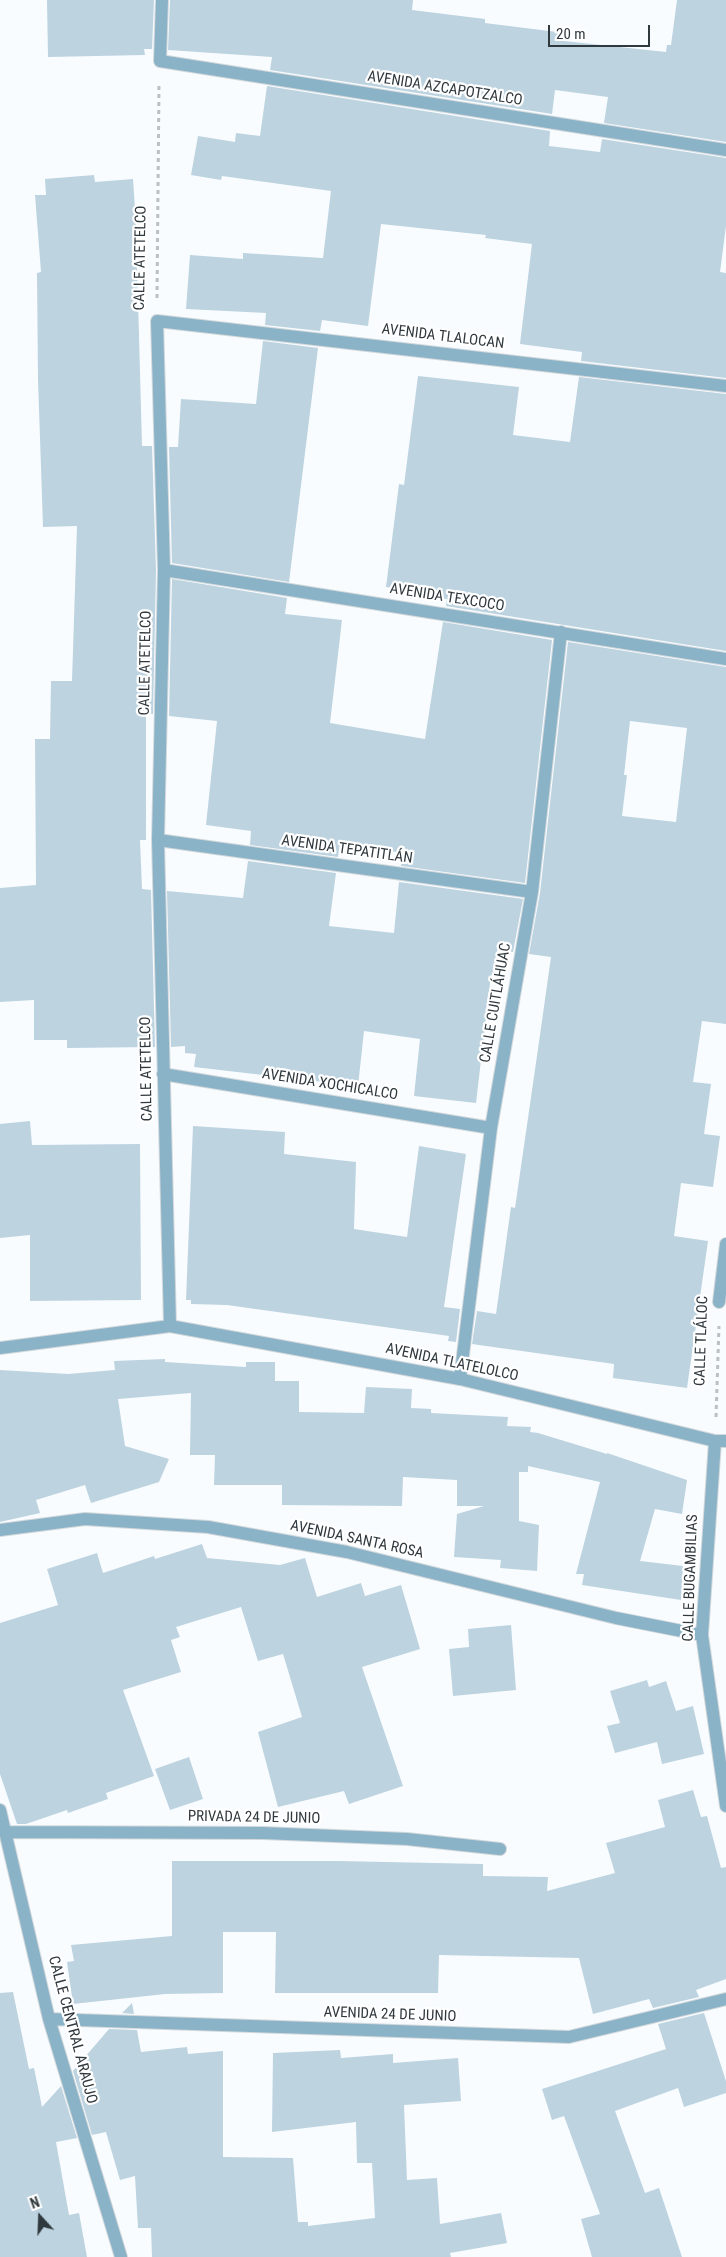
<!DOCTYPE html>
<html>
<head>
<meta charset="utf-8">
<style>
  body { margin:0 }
  #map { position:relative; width:726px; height:2257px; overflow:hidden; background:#f8fcff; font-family:"Roboto Condensed",sans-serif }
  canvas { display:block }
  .north { position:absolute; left:15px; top:2192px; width:50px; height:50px; -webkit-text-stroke:4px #fff; paint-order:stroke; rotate:340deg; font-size:14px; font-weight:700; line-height:20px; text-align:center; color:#30393e }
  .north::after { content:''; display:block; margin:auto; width:18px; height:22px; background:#30393e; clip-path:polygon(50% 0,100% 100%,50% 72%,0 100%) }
  .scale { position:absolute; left:548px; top:25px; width:102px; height:22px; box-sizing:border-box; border:2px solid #30393e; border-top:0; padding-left:6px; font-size:15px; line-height:18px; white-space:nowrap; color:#30393e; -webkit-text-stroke:4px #fff; paint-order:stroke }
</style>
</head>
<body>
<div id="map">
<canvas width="726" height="2257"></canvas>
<div class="north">N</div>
<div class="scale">20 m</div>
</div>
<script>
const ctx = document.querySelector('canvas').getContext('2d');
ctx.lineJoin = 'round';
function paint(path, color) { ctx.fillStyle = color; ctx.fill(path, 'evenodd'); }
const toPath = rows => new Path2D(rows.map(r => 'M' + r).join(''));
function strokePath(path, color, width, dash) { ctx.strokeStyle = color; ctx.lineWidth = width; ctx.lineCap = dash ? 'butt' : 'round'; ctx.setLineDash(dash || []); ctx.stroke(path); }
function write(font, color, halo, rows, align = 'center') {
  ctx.font = font + ' "Roboto Condensed",sans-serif'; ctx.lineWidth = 4.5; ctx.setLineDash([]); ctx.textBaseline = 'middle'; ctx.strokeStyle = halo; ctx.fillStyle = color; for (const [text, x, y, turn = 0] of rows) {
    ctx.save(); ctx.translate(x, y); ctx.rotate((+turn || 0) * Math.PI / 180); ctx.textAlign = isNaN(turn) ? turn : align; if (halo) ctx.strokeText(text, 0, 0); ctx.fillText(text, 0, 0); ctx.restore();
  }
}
const building = toPath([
  [47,0,154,0,152,49,144,49,145,55,48,57],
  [170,0,413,0,412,10,485,19,485,23,565,33,564,41,666,52,667,45,671,45,677,0,726,0,726,142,604,123,608,97,555,90,552,114,270,70,272,57,168,50],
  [267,86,550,131,549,146,600,152,602,139,726,158,726,226,720,272,726,273,726,378,581,361,582,352,520,344,532,244,485,238,486,235,381,224,368,326,322,320,320,331,265,325,266,313,186,309,190,255,243,259,243,253,323,258,331,191,222,176,221,180,191,175,198,136,235,142,236,133,260,136],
  [94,175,95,182,133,179,136,225,142,446,152,446,156,570,153,714,146,713,146,840,140,840,142,889,151,890,155,1047,67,1048,67,1040,34,1040,34,1000,0,1002,0,888,36,885,35,739,50,739,51,681,72,681,77,526,43,527,38,379,37,273,41,272,35,195,46,195,45,179],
  [263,341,318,348,289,582,172,563,169,447,178,447,181,399,256,404],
  [418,376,519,387,513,435,570,442,579,377,726,394,726,651,446,606,447,599,438,598,439,593,386,587,399,484,404,485],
  [172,579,287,598,285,614,342,620,330,723,425,739,443,622,552,640,525,883,401,866,402,853,340,842,338,857,250,845,251,831,206,825,217,721,169,716],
  [568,642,726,667,726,1024,702,1021,693,1082,711,1084,704,1134,720,1136,713,1187,681,1183,674,1236,708,1241,687,1388,613,1378,614,1364,472,1344,477,1311,496,1314,511,1207,515,1208,540,1035,551,957,529,954,540,893],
  [630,721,687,728,676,822,622,816,627,775,624,775],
  [248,861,336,873,329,926,394,933,399,882,523,899,513,952,497,950,494,976,491,975,476,1103,414,1096,420,1039,364,1031,358,1086,194,1067,196,1054,185,1053,185,1046,171,1047,167,891,243,898],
  [30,1121,32,1145,140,1144,141,1300,30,1301,30,1235,0,1238,0,1124],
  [193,1126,285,1132,284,1154,356,1162,354,1229,407,1237,419,1146,466,1154,444,1307,460,1309,456,1342,448,1341,449,1336,227,1305,191,1304,191,1300,186,1300],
  [165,1359,165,1362,246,1367,246,1362,275,1362,275,1381,299,1381,299,1412,364,1413,366,1387,412,1389,411,1408,431,1409,431,1413,508,1417,507,1426,531,1427,530,1432,538,1433,607,1454,607,1453,687,1480,682,1514,655,1509,640,1561,683,1566,681,1600,582,1585,584,1574,576,1574,600,1482,528,1466,528,1472,519,1472,519,1521,539,1525,537,1571,500,1568,501,1560,454,1557,457,1514,484,1506,457,1506,457,1480,403,1477,402,1506,282,1505,282,1485,214,1485,215,1455,190,1455,191,1393,118,1399,125,1446,169,1459,159,1482,91,1503,85,1485,36,1500,40,1513,0,1522,0,1370,68,1374,115,1370,114,1361],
  [202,1544,207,1558,280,1565,305,1558,317,1597,361,1583,365,1596,401,1585,420,1649,362,1667,403,1786,349,1804,344,1791,278,1807,258,1732,302,1717,283,1654,258,1661,241,1607,176,1627,180,1637,171,1640,181,1672,123,1690,154,1776,106,1793,108,1799,68,1813,67,1810,26,1824,17,1824,0,1774,0,1623,58,1605,47,1569,97,1553,103,1573,154,1556,155,1559],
  [511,1625,516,1690,453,1696,449,1649,469,1647,468,1629],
  [647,1680,649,1687,666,1681,676,1711,693,1706,704,1754,662,1764,657,1742,615,1753,607,1726,620,1723,610,1691],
  [189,1757,203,1799,170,1810,155,1769],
  [693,1790,701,1817,707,1816,721,1868,726,1867,726,1979,696,1990,699,1997,653,2008,649,1999,593,2014,579,1958,439,1955,438,1993,275,1993,276,1932,223,1932,223,1993,165,1994,73,2004,67,1962,74,1961,71,1945,172,1936,172,1861,338,1861,483,1864,483,1876,548,1877,547,1891,615,1873,606,1843,665,1827,658,1800],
  [13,1992,29,2069,34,2068,42,2107,61,2086,77,2138,56,2142,69,2215,79,2213,87,2257,0,2257,0,1993],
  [132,2003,134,2014,122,2013],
  [704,2013,726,2081,726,2093,684,2107,678,2088,615,2111,645,2193,659,2188,682,2257,592,2257,581,2219,600,2214,564,2116,552,2120,542,2089,666,2049,658,2024],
  [109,2029,137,2030,141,2052,187,2047,188,2054,223,2051,223,2157,293,2158,298,2222,308,2222,308,2226,375,2218,372,2163,357,2163,356,2122,272,2132,273,2053,340,2050,341,2058,393,2054,393,2063,458,2058,461,2101,404,2105,407,2180,437,2178,440,2224,501,2213,507,2243,450,2253,451,2257,152,2257,151,2228,138,2228,135,2176,120,2180,106,2132,92,2135,73,2071]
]);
const path = toPath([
  [157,298,159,84],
  [716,1417,719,1326]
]);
const minor = toPath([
  [162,0,160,61,726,150],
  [164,570,726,659],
  [158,840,532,892],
  [163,1074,491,1128],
  [719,1302,726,1244],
  [170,1326,158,840,164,570,157,321,726,386],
  [460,1379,491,1128,532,892,561,632],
  [715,1441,702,1635,726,1806],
  [0,1530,85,1519,208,1527,347,1552,616,1618,702,1635],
  [0,1810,49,2019,121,2257],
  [7,1832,263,1833,407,1839,500,1849],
  [49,2019,569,2037,726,1999]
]);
const tertiary = toPath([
  [0,1348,170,1326,460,1379,715,1441,726,1441]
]);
const streetNames = [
  ["AVENIDA AZCAPOTZALCO",445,89,9],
  ["CALLE ATETELCO",141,258,-89],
  ["AVENIDA TLALOCAN",443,337,7],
  ["AVENIDA TEXCOCO",447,598,9],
  ["CALLE ATETELCO",146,663,-89],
  ["AVENIDA TEPATITLÁN",347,850,8],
  ["CALLE CUITLÁHUAC",496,1003,-80],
  ["CALLE ATETELCO",147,1069,-91],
  ["AVENIDA XOCHICALCO",330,1085,9],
  ["CALLE TLÁLOC",702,1341,-88],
  ["AVENIDA TLATELOLCO",452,1363,12],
  ["AVENIDA SANTA ROSA",357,1540,12],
  ["CALLE BUGAMBILIAS",691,1578,-88],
  ["PRIVADA 24 DE JUNIO",254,1818,1],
  ["AVENIDA 24 DE JUNIO",390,2015,2],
  ["CALLE CENTRAL ARAUJO",72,2030,75]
];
paint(building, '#bdd3e0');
strokePath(minor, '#d4d9dc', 14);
strokePath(tertiary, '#d4d9dc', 14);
strokePath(path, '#bac0c3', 3, [4, 4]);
strokePath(minor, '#8bb3c8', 12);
strokePath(tertiary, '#8bb3c8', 12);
write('15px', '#30393e', '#fff', streetNames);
</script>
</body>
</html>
